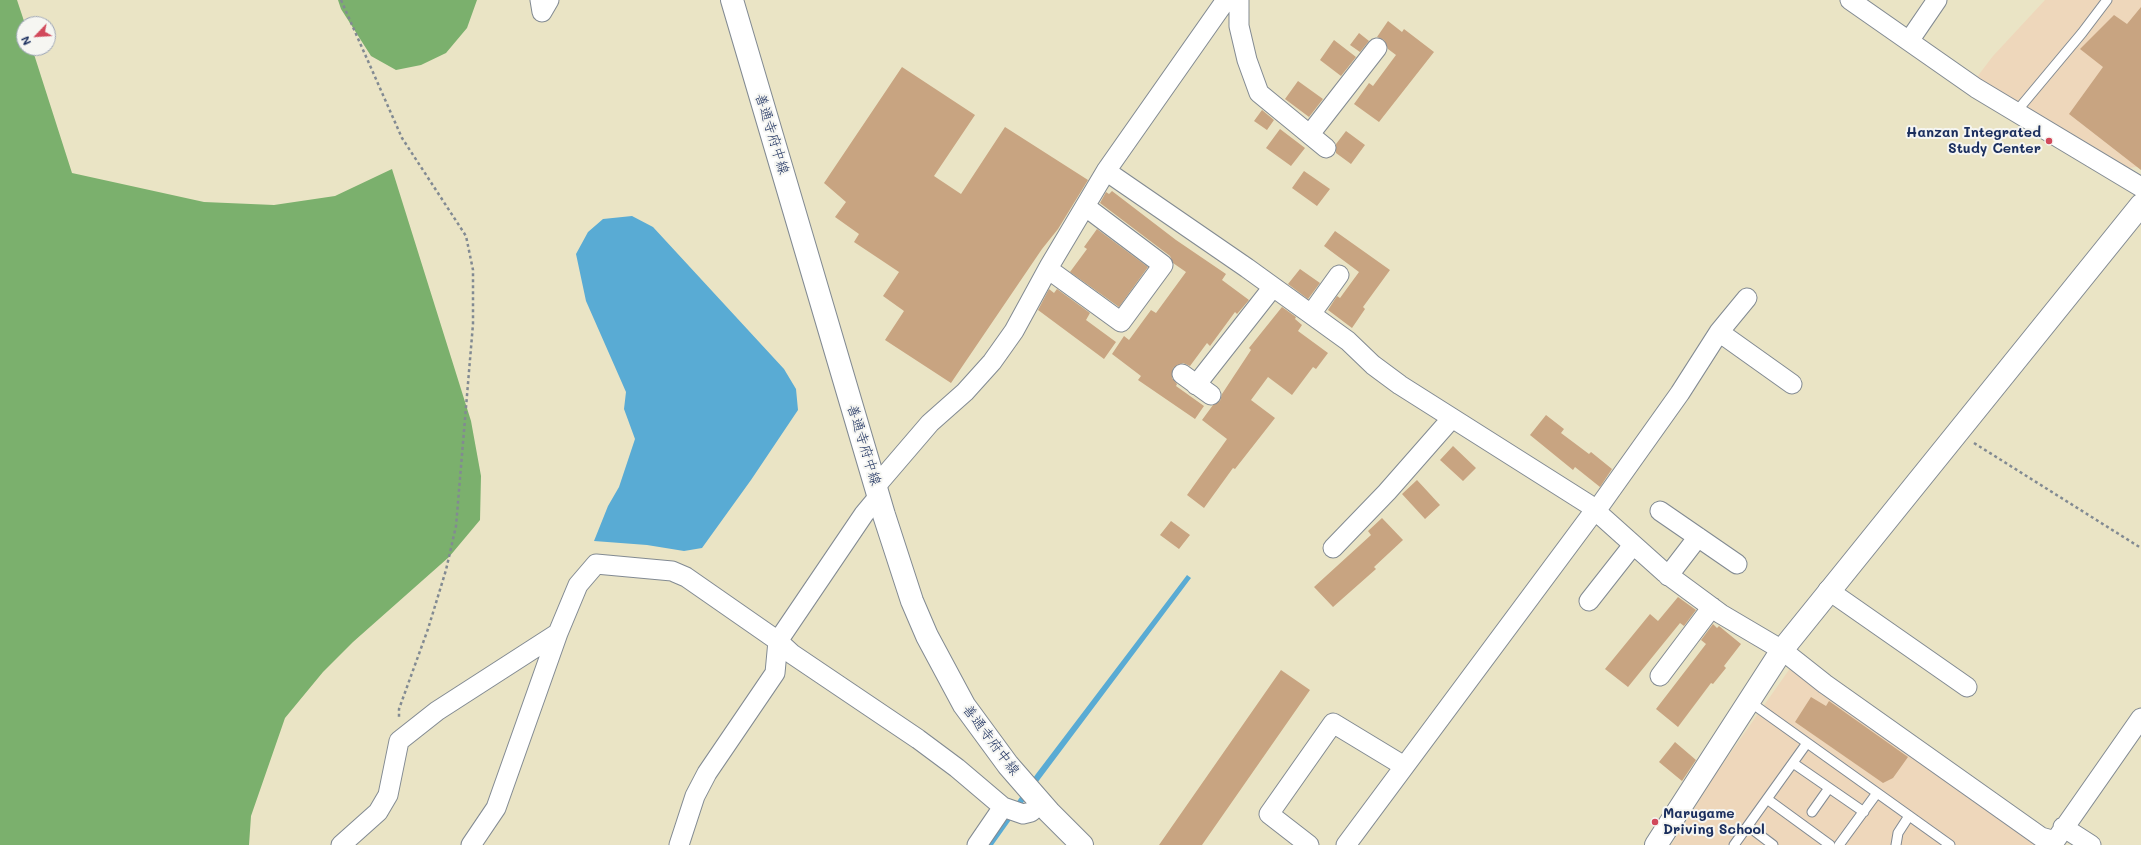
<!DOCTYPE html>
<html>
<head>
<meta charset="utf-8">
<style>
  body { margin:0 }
  #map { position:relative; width:2141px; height:845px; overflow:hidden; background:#eae4c5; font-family:Mali,sans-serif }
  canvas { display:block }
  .north { position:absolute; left:16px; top:16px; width:40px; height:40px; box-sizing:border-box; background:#f6f6f2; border:1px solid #9ea6b7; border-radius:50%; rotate:245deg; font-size:11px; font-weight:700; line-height:16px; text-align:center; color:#1b2f5e }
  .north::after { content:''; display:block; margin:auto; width:14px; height:18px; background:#d1495b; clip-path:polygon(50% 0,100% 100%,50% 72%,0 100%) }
</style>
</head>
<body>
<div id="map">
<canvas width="2141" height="845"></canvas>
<div class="north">N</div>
</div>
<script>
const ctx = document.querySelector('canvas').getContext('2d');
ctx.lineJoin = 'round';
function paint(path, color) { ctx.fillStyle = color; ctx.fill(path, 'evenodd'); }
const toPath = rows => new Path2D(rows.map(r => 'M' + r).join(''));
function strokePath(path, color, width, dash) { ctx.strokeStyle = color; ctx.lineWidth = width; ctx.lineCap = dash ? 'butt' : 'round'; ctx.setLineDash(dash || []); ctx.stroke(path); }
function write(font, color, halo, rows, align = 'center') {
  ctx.font = font + ' Mali,"Klee One",sans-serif'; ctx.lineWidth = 4; ctx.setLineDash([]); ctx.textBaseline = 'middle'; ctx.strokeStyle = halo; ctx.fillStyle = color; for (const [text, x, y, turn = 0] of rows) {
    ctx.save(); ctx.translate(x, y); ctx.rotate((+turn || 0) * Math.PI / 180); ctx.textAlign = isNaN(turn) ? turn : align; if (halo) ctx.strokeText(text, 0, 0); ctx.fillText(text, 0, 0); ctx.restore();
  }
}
const built = toPath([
  [2045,0,2141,0,2141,166,2129,168,1977,77,1993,56],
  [1791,667,2048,845,1671,845,1717,772]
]);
const forest = toPath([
  [0,0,17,0,25,24,24,48,32,48,72,173,204,202,274,205,335,196,392,169,471,421,481,476,480,520,449,557,353,642,323,672,285,718,251,816,249,845,0,845],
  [338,0,477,0,467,28,446,53,421,65,396,70,371,56,341,9]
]);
const water = toPath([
  [632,216,653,227,784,369,796,389,798,410,751,480,702,548,684,551,647,545,594,541,608,506,619,487,635,439,624,409,626,392,586,301,576,254,588,232,603,219],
  [1187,575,1191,578,1040,779,993,845,987,845,1036,774]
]);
const building = toPath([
  [2141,7,2141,170,2069,114,2103,67,2080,49,2114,15,2127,24],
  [1388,21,1402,32,1404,29,1434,52,1379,122,1354,104,1369,83,1373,86,1396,55,1388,49,1384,40,1377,37],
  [1359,33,1369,41,1360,52,1350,45],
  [1334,40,1356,57,1341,76,1320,60],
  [902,67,975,115,934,176,961,194,1005,127,1088,180,1058,229,1042,249,951,383,885,340,904,311,883,296,899,272,854,242,859,234,835,217,846,202,824,183],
  [1298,81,1323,99,1309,117,1285,99],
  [1262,110,1274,120,1267,130,1254,121],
  [1280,129,1305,148,1291,166,1266,148],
  [1346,131,1365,145,1351,164,1336,153,1336,144],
  [1304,171,1330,189,1317,206,1292,188],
  [1112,191,1176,240,1226,274,1222,280,1249,300,1237,314,1235,312,1210,346,1207,343,1190,366,1183,363,1173,368,1172,378,1177,384,1176,386,1204,406,1195,419,1138,380,1141,376,1112,354,1124,336,1129,340,1151,310,1156,313,1186,272,1173,263,1170,256,1100,203,1106,192,1109,194],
  [1097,229,1148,267,1119,307,1070,272,1087,249,1084,247],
  [1335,231,1390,270,1363,307,1365,309,1352,328,1328,310,1337,296,1340,298,1359,272,1324,246],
  [1300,269,1320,283,1308,299,1288,284],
  [1049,289,1054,293,1057,289,1090,313,1086,320,1116,342,1104,359,1038,310],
  [1282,307,1296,317,1295,319,1302,325,1298,331,1328,353,1316,369,1313,367,1292,395,1268,377,1251,400,1275,418,1235,469,1233,468,1204,508,1187,495,1227,439,1202,420,1213,405,1220,401,1222,394,1251,350,1249,348],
  [1546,415,1564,429,1561,433,1589,454,1591,452,1612,469,1600,487,1575,467,1573,470,1530,435],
  [1453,446,1476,468,1463,481,1440,460],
  [1417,480,1440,505,1425,519,1402,494],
  [1382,518,1403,540,1374,567,1376,569,1333,607,1314,587,1371,535,1368,531],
  [1171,521,1190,535,1179,549,1160,535],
  [1678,597,1696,610,1684,626,1680,623,1628,687,1605,669,1650,614,1658,621],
  [1713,624,1717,628,1719,626,1741,644,1724,666,1726,668,1713,684,1711,683,1678,727,1656,709,1706,644,1701,640],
  [1281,670,1310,690,1202,845,1159,845],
  [1811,697,1826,706,1829,701,1908,757,1893,778,1883,783,1795,722],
  [1675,742,1696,760,1682,781,1659,762]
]);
const path = toPath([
  [341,0,402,138,466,236,473,270,473,324,456,526,446,570,428,629,399,709,399,719],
  [1974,443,2141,548]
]);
const service = toPath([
  [2016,112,2082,33,2107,0],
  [1750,702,1950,845],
  [1793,763,1864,812],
  [1767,799,1830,845],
  [1812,812,1829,788],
  [1748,826,1773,845],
  [1734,845,1807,743],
  [1839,845,1877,793],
  [1896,845,1898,833,1909,816]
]);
const minor = toPath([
  [540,0,542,12,549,0],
  [1239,0,1239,26,1247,60,1259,93,1326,148],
  [1850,0,1976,88,2141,187],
  [1909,41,1937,0],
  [1310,134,1377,48],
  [1106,171,1247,268,1348,341,1373,365,1400,385,1588,504,1664,572,1721,614,1782,650,1825,684,2041,837,2055,841,2141,718],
  [1048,269,1121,322,1163,265,1086,207],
  [1311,314,1339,275],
  [1719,332,1792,384],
  [1182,374,1211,395],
  [1196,385,1273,287],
  [876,486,930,423,965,392,992,362,1014,331,1050,265,1106,171,1226,0],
  [1596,511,1680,393,1719,332,1747,298],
  [1660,511,1737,564],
  [1333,548,1387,492,1452,418],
  [1668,576,1698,537],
  [1828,590,1967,687],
  [1589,601,1633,545],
  [1660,676,1712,607],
  [2063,827,2091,845],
  [341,845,378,812,388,795,399,741,437,711,558,633],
  [471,845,496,808,558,633,578,585,596,564,672,571,686,577,778,641,792,654,918,739,957,768,1003,807],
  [679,845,695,796,707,773,775,673,778,641,864,514,879,496],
  [977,845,1003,807,1023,814,1031,812,1041,803],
  [1309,845,1269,814,1333,723,1404,766],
  [1346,845,1595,510]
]);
const tertiary = toPath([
  [1656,845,1782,650,2141,205]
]);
const primary = toPath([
  [732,0,884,515,912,601,927,636,964,705,1008,765,1049,812,1082,845]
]);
const markers = [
  [2049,141,4,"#d1495b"],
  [1655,822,4,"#d1495b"]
];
const poiNames = [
  ["Hanzan Integrated",2041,133],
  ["Study Center",2041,149],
  ["Marugame",1663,814,"left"],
  ["Driving School",1663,830,"left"]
];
const streetNames = [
  ["善通寺府中線",772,134,73],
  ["善通寺府中線",864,445,73],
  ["善通寺府中線",991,740,53]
];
paint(built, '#eed7bb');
paint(forest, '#7bb06d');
paint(water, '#59abd4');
paint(building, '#c8a481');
strokePath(service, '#828a92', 11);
strokePath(minor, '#828a92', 21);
strokePath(tertiary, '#828a92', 24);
strokePath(primary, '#828a92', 24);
strokePath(path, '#828a92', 2.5, [3, 3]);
strokePath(service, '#fff', 9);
strokePath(minor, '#fff', 19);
strokePath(tertiary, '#fff', 22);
strokePath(primary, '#fff', 22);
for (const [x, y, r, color] of markers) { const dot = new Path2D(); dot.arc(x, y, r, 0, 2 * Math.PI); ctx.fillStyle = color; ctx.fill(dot); strokePath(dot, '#f6f6f2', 1.5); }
write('bold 14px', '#1b2f5e', '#f6f6f2', poiNames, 'right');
write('14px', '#1b2f5e', '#f6f6f2', streetNames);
</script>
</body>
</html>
